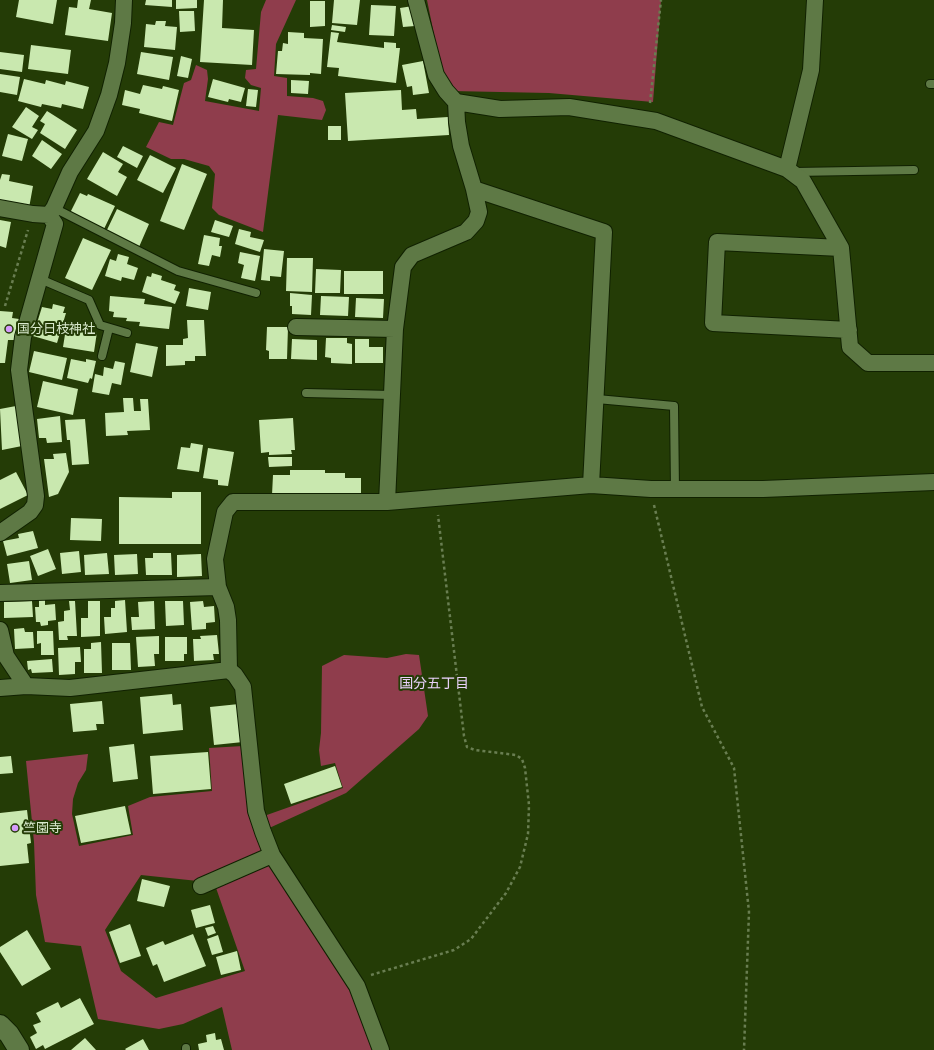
<!DOCTYPE html>
<html>
<head>
<meta charset="utf-8">
<style>
  body { margin:0 }
  canvas { display:block; background:#243c06 }
</style>
</head>
<body>
<canvas width="934" height="1050"></canvas>
<script>
const ctx = document.querySelector('canvas').getContext('2d');
ctx.lineJoin = 'round';
function paint(path, color) { ctx.fillStyle = color; ctx.fill(path, 'evenodd'); }
const toPath = rows => new Path2D(rows.map(r => 'M' + r).join(''));
function strokePath(path, color, width, dash) { ctx.strokeStyle = color; ctx.lineWidth = width; ctx.lineCap = dash ? 'butt' : 'round'; ctx.setLineDash(dash || []); ctx.stroke(path); }
function write(font, color, halo, rows, align = 'center') {
  ctx.font = font + ' Ubuntu,"Noto Sans JP",sans-serif'; ctx.lineWidth = 4; ctx.setLineDash([]); ctx.textBaseline = 'middle'; ctx.strokeStyle = halo; ctx.fillStyle = color; for (const [text, x, y, turn = 0] of rows) {
    ctx.save(); ctx.translate(x, y); ctx.rotate((+turn || 0) * Math.PI / 180); ctx.textAlign = isNaN(turn) ? turn : align; if (halo) ctx.strokeText(text, 0, 0); ctx.fillText(text, 0, 0); ctx.restore();
  }
}
const green = toPath([
  [266,0,296,0,276,44,274,76,287,78,287,96,313,98,323,101,326,110,322,120,278,115,263,232,219,215,212,208,215,174,209,166,184,159,171,159,146,147,159,122,173,125,184,83,191,80,196,65,207,70,208,79,205,101,259,111,261,88,251,85,245,78,246,70,256,69,261,12],
  [427,0,661,0,653,102,549,93,452,91,442,74],
  [406,654,419,655,428,716,419,729,346,793,267,829,264,816,343,788,335,763,321,766,319,750,321,733,322,666,344,655,387,658],
  [243,746,267,852,198,881,141,875,105,930,121,971,156,998,245,971,215,885,270,861,346,974,375,1050,232,1050,222,1007,183,1024,159,1029,98,1019,81,946,45,942,36,895,34,842,26,761,88,754,86,770,78,783,73,799,72,814,79,846,133,835,128,806,150,797,212,791,209,748]
]);
const building = toPath([
  [19,0,57,0,53,24,16,17],
  [78,0,91,0,89,9,112,13,108,41,65,35,69,7,77,8],
  [146,0,172,0,172,7,145,5],
  [176,0,197,0,197,8,176,9],
  [204,0,223,0,222,28,254,30,252,65,200,62],
  [334,0,360,0,357,25,332,23],
  [310,1,325,1,325,26,310,27],
  [371,5,396,6,394,36,369,35],
  [413,6,415,26,403,27,400,8],
  [179,11,194,11,195,31,180,32],
  [156,21,166,21,165,26,177,27,175,50,144,47,146,24,155,25],
  [332,25,346,27,345,32,331,30],
  [288,32,304,33,304,38,323,39,321,74,310,73,310,75,276,74,278,51,282,51,283,43,288,44],
  [331,32,339,33,337,42,384,48,384,42,396,43,396,48,400,48,396,83,338,76,339,68,327,67],
  [31,45,71,50,68,74,28,69],
  [0,52,24,55,22,72,0,69],
  [141,52,173,57,169,80,137,74],
  [181,56,192,59,188,78,177,76],
  [423,61,429,93,413,95,412,86,407,87,402,65],
  [0,74,20,77,17,95,0,92],
  [24,79,45,84,46,80,65,85,66,81,89,87,83,109,62,104,61,108,42,104,41,107,18,101],
  [213,79,245,88,241,102,229,99,228,102,208,97],
  [291,80,309,81,308,94,291,93],
  [143,85,162,89,163,86,179,90,172,121,139,113,140,109,122,105,125,90,140,94],
  [248,89,258,90,256,107,246,106],
  [401,90,402,110,416,109,417,119,448,117,449,135,348,141,345,93],
  [26,107,39,116,32,127,38,130,32,139,12,127],
  [47,111,77,130,65,149,40,133,45,124,40,121],
  [328,126,341,126,341,140,328,140],
  [8,134,28,139,22,161,2,156],
  [42,140,62,154,51,169,32,156],
  [123,146,143,156,137,168,117,157],
  [103,152,123,164,118,172,127,177,117,196,87,179],
  [150,155,176,168,163,193,137,180],
  [182,164,207,174,184,230,160,221],
  [2,174,10,175,9,181,33,186,29,208,0,203,0,180],
  [80,193,87,196,88,194,115,206,104,229,70,213],
  [117,209,149,224,139,247,106,232],
  [0,220,11,222,6,248,0,246],
  [215,220,233,226,229,237,211,232],
  [239,229,251,232,250,237,264,240,260,252,235,244],
  [204,235,220,238,219,246,222,246,220,257,212,255,209,266,198,264],
  [83,238,111,250,92,290,65,278],
  [264,249,284,251,281,277,270,276,270,281,261,280],
  [240,252,260,256,255,281,241,278,244,265,238,263],
  [118,254,129,257,127,264,138,268,134,280,122,277,121,281,105,276,110,259,116,261],
  [287,258,313,258,312,292,286,291],
  [316,269,341,270,340,293,315,293],
  [344,271,383,271,383,294,344,294],
  [152,273,162,276,161,280,176,285,174,290,180,292,175,304,142,292,147,276,151,277],
  [189,288,211,292,208,310,186,306],
  [290,293,312,295,311,315,292,314,292,306,290,306],
  [110,296,145,299,144,304,172,307,169,329,139,326,140,322,126,321,127,318,113,317,114,312,109,311],
  [321,296,349,297,348,316,320,315],
  [356,298,384,299,383,318,355,317],
  [53,304,65,307,63,313,66,313,57,343,33,336,42,307,52,309],
  [0,311,13,312,12,318,19,319,16,340,8,340,5,363,0,363],
  [187,320,204,320,206,356,195,356,195,361,185,361,185,365,166,366,166,345,183,345,183,339,188,338],
  [67,322,84,325,83,329,97,332,94,352,63,347],
  [267,327,288,327,287,359,269,359,269,351,266,350],
  [326,338,347,338,347,343,352,344,352,364,331,363,331,358,325,357],
  [292,339,317,340,317,360,291,359],
  [355,339,369,339,369,347,383,347,383,363,355,363],
  [136,343,158,347,152,377,130,372],
  [34,351,67,358,62,380,29,372],
  [71,359,86,362,86,359,96,361,92,379,90,378,88,383,67,378],
  [115,361,125,363,121,385,112,383,109,395,92,392,95,374,103,376,104,367,113,369],
  [43,381,78,389,73,415,37,407],
  [123,398,133,398,134,411,141,411,140,399,148,399,150,430,127,431,128,435,106,436,105,413,124,412],
  [16,406,22,446,2,450,0,409],
  [60,416,62,442,47,443,46,438,39,438,37,419],
  [293,418,295,450,291,450,292,454,269,455,269,452,261,453,259,420],
  [85,419,89,464,72,465,70,440,67,440,65,420],
  [191,443,203,445,199,472,177,469,181,447,190,448],
  [208,448,234,452,228,486,218,485,218,480,203,478],
  [66,453,69,472,58,494,49,497,44,459,54,459,53,454],
  [268,457,292,457,292,466,269,467],
  [290,470,325,470,325,473,345,473,345,478,361,478,361,495,272,495,273,475,290,475],
  [16,472,28,495,0,509,0,480],
  [172,492,201,492,201,544,119,544,119,497,172,498],
  [71,518,102,519,101,541,70,540],
  [33,531,38,548,7,556,3,541,19,538,18,534],
  [48,549,56,569,38,576,30,556],
  [79,551,81,572,62,574,60,553],
  [107,553,109,574,85,575,84,555],
  [153,553,171,553,172,575,146,575,145,558,153,558],
  [137,554,138,574,115,575,114,555],
  [201,554,202,576,177,577,177,555],
  [29,561,32,580,10,583,7,564],
  [39,600,45,600,45,605,55,604,56,620,48,621,48,625,41,626,40,622,36,622,35,607,39,607],
  [125,600,127,632,105,634,104,617,111,617,111,608,115,608,115,601],
  [32,601,33,617,4,618,4,602],
  [69,601,75,601,77,636,67,636,68,640,59,640,58,622,64,621,64,611,70,610],
  [88,601,100,601,100,636,81,637,81,618,88,618],
  [154,601,155,629,132,630,131,617,139,617,138,602],
  [165,601,183,601,184,625,166,626],
  [203,601,204,607,214,606,215,622,206,623,206,629,192,630,190,602],
  [24,628,25,632,33,632,34,648,15,649,14,629],
  [37,631,53,631,54,655,41,655,41,643,37,644],
  [217,635,219,654,213,654,214,660,194,661,193,639,201,639,200,636],
  [159,636,159,654,154,654,155,666,138,667,136,637],
  [165,637,187,637,187,654,184,654,184,661,165,661],
  [101,642,102,673,84,673,84,649,91,649,91,643],
  [112,643,130,643,131,670,112,670],
  [80,647,81,662,75,662,75,674,59,675,58,648],
  [52,659,53,672,32,673,31,669,28,670,27,661],
  [172,694,173,705,181,704,183,730,143,734,140,697],
  [102,701,104,724,96,724,97,730,73,732,70,704],
  [239,704,243,742,214,745,210,707],
  [134,744,138,779,113,782,109,747],
  [208,752,211,789,153,794,150,756],
  [11,756,13,773,0,774,0,757],
  [335,766,342,787,291,804,284,784],
  [125,806,131,834,81,843,75,816],
  [27,810,31,843,27,844,29,863,0,866,0,813],
  [142,879,170,886,164,907,137,901],
  [210,905,215,923,196,928,191,910],
  [130,924,141,956,120,963,109,932],
  [213,926,216,933,208,936,205,928],
  [27,930,51,969,22,986,0,952,0,947],
  [193,934,206,966,164,982,157,964,153,966,146,948,163,941,165,945],
  [218,935,223,952,212,955,207,939],
  [237,951,241,970,221,975,216,957],
  [80,998,94,1024,45,1049,43,1045,36,1049,30,1037,37,1033,33,1025,41,1022,36,1013,58,1002,61,1008],
  [215,1033,216,1040,221,1039,224,1050,199,1050,198,1044,207,1042,206,1035],
  [85,1038,96,1050,71,1050],
  [143,1039,149,1050,126,1050,125,1049]
]);
const path = toPath([
  [650,103,661,0],
  [5,306,28,230],
  [654,505,702,707,734,768,749,912,744,1050],
  [371,975,454,950,471,939,506,893,520,867,528,834,529,805,525,768,522,759,516,755,475,750,467,747,464,736,438,515]
]);
const service = toPath([
  [930,84,934,84],
  [794,172,914,170],
  [54,208,178,271,256,293],
  [40,279,89,300,100,325,127,333],
  [102,356,109,328],
  [306,393,392,395],
  [597,399,674,406,675,490],
  [186,1048,186,1050]
]);
const minor = toPath([
  [416,0,436,75,446,91,456,102,500,109,569,107,656,121,787,169,803,181,841,248,850,347,868,363,934,363],
  [787,169,811,70,815,0],
  [474,189,604,232,591,485],
  [0,208,33,214,49,215,54,208,70,172,96,131,109,95,117,63,123,23,124,0],
  [841,248,717,242,713,323,849,330],
  [296,327,395,329],
  [387,502,395,329,403,267,412,255,466,232,476,221,479,212,474,189,461,146,457,122,456,102],
  [0,533,30,512,35,505,36,496,19,370,23,337,55,224,49,215],
  [0,593,218,587],
  [0,630,6,656,26,686],
  [229,670,228,620,226,607,218,587,215,559,225,512,233,502,387,502,591,485,651,489,763,489,934,482],
  [0,688,26,686,70,688,229,670,235,675,243,687,256,811,263,832,272,855,357,986,381,1050],
  [201,886,272,855]
]);
const tertiary = toPath([
  [0,1025,9,1034,19,1050]
]);
const markers = [
  [9,329,4,"#d59bfb"],
  [15,828,4,"#d59bfb"]
];
const poiNames = [
  ["国分日枝神社",17,329],
  ["竺園寺",23,828]
];
const neighbourhoodNames = [
  ["国分五丁目",434,683]
];
paint(green, '#8f3d4c');
paint(building, '#c9e8af');
strokePath(service, '#102100', 10);
strokePath(minor, '#102100', 18);
strokePath(tertiary, '#102100', 22);
strokePath(path, '#697e51', 2.5, [3, 3]);
strokePath(service, '#5e7945', 8);
strokePath(minor, '#5e7945', 16);
strokePath(tertiary, '#5e7945', 20);
for (const [x, y, r, color] of markers) { const dot = new Path2D(); dot.arc(x, y, r, 0, 2 * Math.PI); ctx.fillStyle = color; ctx.fill(dot); strokePath(dot, '#243c06', 1.5); }
write('13px', '#d9e9cd', '#243c06', poiNames, 'left');
write('14px', '#e9d1fa', '#243c06', neighbourhoodNames);
</script>
</body>
</html>
